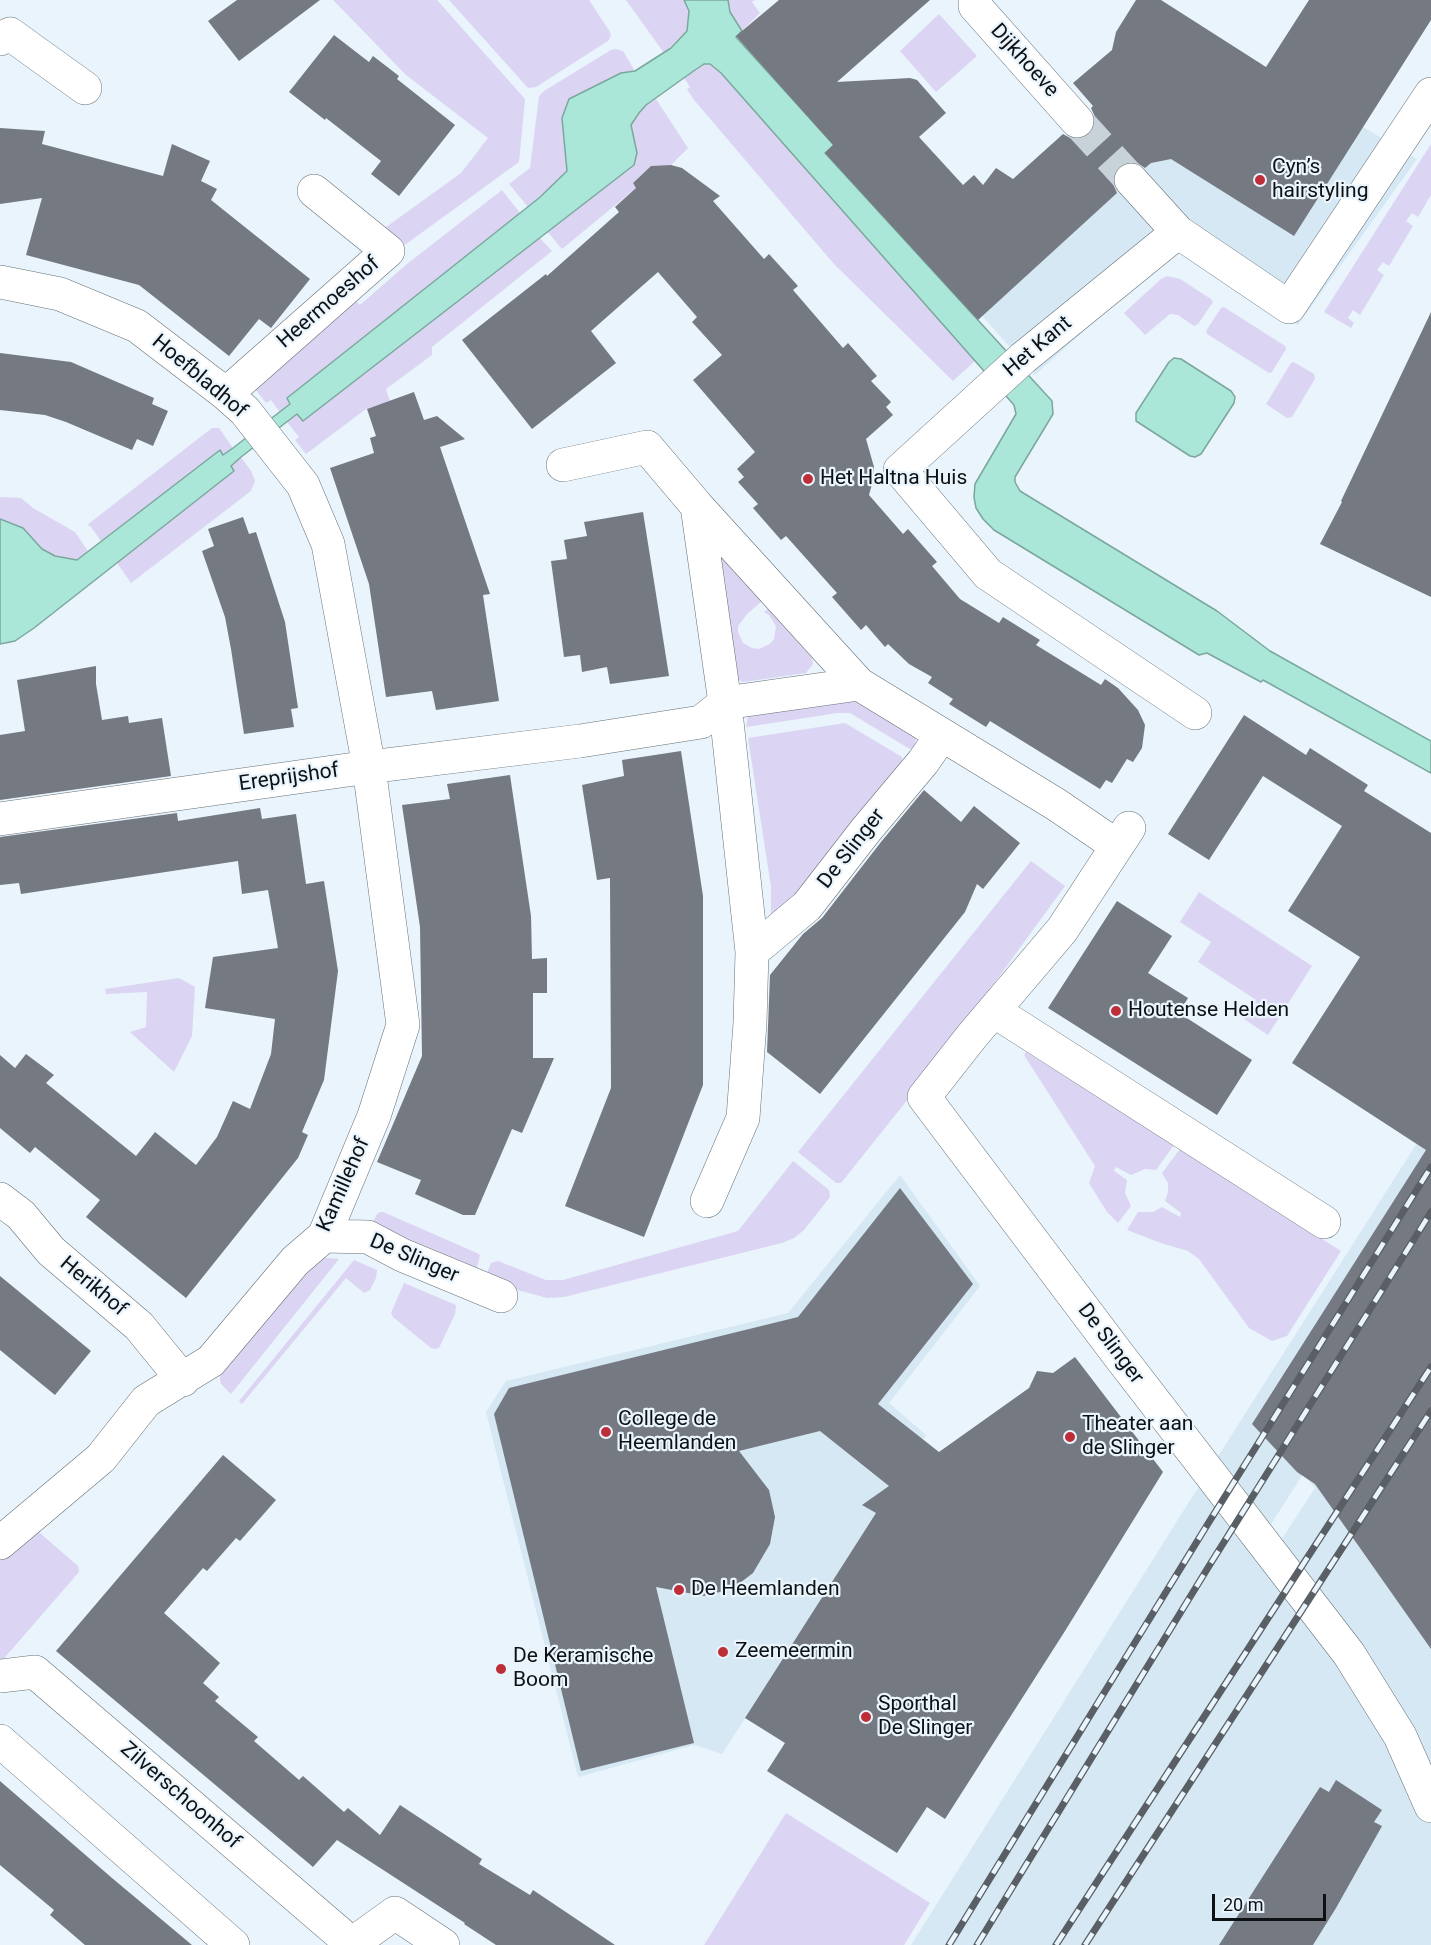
<!DOCTYPE html>
<html>
<head>
<meta charset="utf-8">
<style>
  body { margin:0 }
  #map { position:relative; width:1431px; height:1945px; overflow:hidden; background:#e9f4fc; font-family:Roboto,sans-serif }
  canvas { display:block }
  .scale { position:absolute; left:1212px; top:1894px; width:114px; height:27px; box-sizing:border-box; border:3px solid #0d1114; border-top:0; padding-left:8px; font-size:18px; line-height:21px; white-space:nowrap; color:#0d1114; -webkit-text-stroke:4px #e9f4fc; paint-order:stroke }
</style>
</head>
<body>
<div id="map">
<canvas width="1431" height="1945"></canvas>
<div class="scale">20 m</div>
</div>
<script>
const ctx = document.querySelector('canvas').getContext('2d');
ctx.lineJoin = 'round';
function paint(path, color) { ctx.fillStyle = color; ctx.fill(path, 'evenodd'); }
const toPath = rows => new Path2D(rows.map(r => 'M' + r).join(''));
function strokePath(path, color, width, dash) { ctx.strokeStyle = color; ctx.lineWidth = width; ctx.lineCap = dash ? 'butt' : 'round'; ctx.setLineDash(dash || []); ctx.stroke(path); }
function write(font, color, halo, rows, align = 'center') {
  ctx.font = font + ' Roboto,sans-serif'; ctx.lineWidth = 4.5; ctx.setLineDash([]); ctx.textBaseline = 'middle'; ctx.strokeStyle = halo; ctx.fillStyle = color; for (const [text, x, y, turn = 0] of rows) {
    ctx.save(); ctx.translate(x, y); ctx.rotate((+turn || 0) * Math.PI / 180); ctx.textAlign = isNaN(turn) ? turn : align; if (halo) ctx.strokeText(text, 0, 0); ctx.fillText(text, 0, 0); ctx.restore();
  }
}
const built = toPath([
  [1204,33,1417,159,1298,325,1179,245,1035,375,949,279],
  [1431,1121,1431,1945,911,1945,1184,1510],
  [1303,1474,1315,1488,1263,1568,1252,1554],
  [900,1175,980,1286,889,1403,926,1435,722,1754,694,1745,578,1777,486,1412,506,1381,788,1313]
]);
const green = toPath([
  [333,0,437,0,525,99,519,162,402,247,382,230,461,173,488,138,406,75],
  [449,0,589,0,610,32,611,36,608,41,536,87,528,88],
  [626,0,684,0,689,11,687,31,664,53],
  [728,0,755,0,752,2,760,13,742,31,730,12],
  [939,14,977,56,936,92,900,51],
  [616,49,623,51,635,71,621,73,562,118,567,171,528,207,509,184,530,168,539,96,544,91,611,50],
  [704,64,714,66,975,361,953,381,834,264,694,100,687,89,690,87,684,78],
  [656,99,688,148,671,165,649,168,633,183,636,188,562,249,547,231,634,165,635,142,631,133,631,125,646,105],
  [1431,144,1431,195,1418,217,1412,213,1406,221,1413,226,1389,266,1383,262,1377,270,1384,275,1360,315,1353,310,1348,318,1354,323,1351,328,1324,312],
  [502,190,520,213,287,398,290,404,280,412,271,400,266,403,256,390,267,372,355,300,360,305,407,264],
  [539,237,552,251,432,347,432,355,386,389,390,401,366,409,306,454,295,440,299,437,287,422,297,414,303,421],
  [1167,276,1180,279,1211,299,1213,302,1198,324,1194,326,1178,315,1170,314,1145,335,1124,313,1161,279],
  [1224,307,1285,346,1286,349,1272,372,1269,373,1207,334,1206,331,1221,308],
  [1294,362,1314,374,1315,379,1292,417,1287,418,1266,404,1291,363],
  [212,428,219,428,233,448,223,455,219,451,101,541,91,527,87,525],
  [241,457,251,471,255,481,251,491,131,583,117,563,234,471,230,466],
  [0,497,21,498,33,508,75,532,88,551,77,560,55,556,42,549,23,528,0,519],
  [720,556,762,601,747,614,738,626,738,632,743,643,752,648,759,649,770,644,774,639,776,626,769,615,764,612,768,609,812,658,813,664,806,673,743,682,733,677],
  [847,696,916,737,915,748,912,749,908,748,850,713,838,713,746,727,748,716],
  [845,723,902,757,902,762,782,915,771,915,771,887,748,738],
  [1031,861,1065,886,928,1074,841,1183,836,1183,798,1152],
  [1199,892,1312,966,1268,1035,1244,1019,1256,1000,1198,962,1211,942,1180,922],
  [179,978,195,987,192,1036,174,1072,130,1032,146,1027,147,992,106,994,105,989],
  [1026,1052,1174,1145,1156,1170,1145,1169,1131,1175,1116,1167,1114,1171,1127,1180,1125,1193,1131,1206,1118,1223,1107,1212,1089,1183,1095,1166,1024,1055],
  [1180,1149,1341,1251,1287,1336,1272,1341,1249,1328,1199,1259,1188,1251,1161,1243,1127,1230,1138,1212,1153,1212,1162,1207,1180,1217,1181,1213,1165,1201,1168,1192,1168,1183,1162,1173],
  [793,1161,829,1190,830,1197,804,1230,794,1238,782,1243,564,1297,547,1298,503,1286,487,1273,491,1263,498,1261,546,1280,563,1280,738,1231],
  [380,1212,383,1212,477,1253,480,1255,477,1268,372,1224,377,1214],
  [317,1257,339,1259,231,1394,221,1384,219,1373],
  [354,1260,377,1270,376,1278,370,1290,364,1293,346,1278,242,1404,239,1401],
  [404,1283,456,1305,455,1314,439,1348,435,1349,431,1348,393,1317,391,1313],
  [33,1527,78,1566,79,1572,0,1663,0,1555],
  [786,1813,930,1903,904,1945,704,1945]
]);
const water = toPath([
  [684,0,728,0,730,12,742,31,736,37,834,145,825,153,1052,401,1053,414,1015,477,1015,482,1020,491,1217,611,1270,651,1431,741,1431,773,1263,680,1261,682,1207,653,1199,655,994,530,983,519,976,508,974,497,975,484,1016,414,1014,405,721,73,710,64,704,64,695,70,646,105,639,113,631,125,637,153,634,165,303,421,297,414,241,457,231,466,234,471,34,628,15,641,0,644,0,519,23,528,42,549,55,556,77,560,220,450,223,455,233,448,290,404,287,398,539,198,567,171,562,118,569,99,621,73,635,71,671,48,687,31,689,11,684,0],
  [1174,358,1181,359,1231,391,1235,397,1234,403,1201,454,1195,457,1190,456,1136,421,1136,413,1169,362,1174,358]
]);
const building = toPath([
  [237,0,320,0,239,61,208,21],
  [779,0,930,0,837,82,910,78,917,80,946,113,919,137,963,185,974,175,983,185,996,168,1013,179,1063,134,1072,139,1080,139,1090,135,1095,126,1095,117,1091,108,1093,106,1073,83,1112,50,1116,32,1136,0,1161,0,1266,67,1309,0,1431,0,1431,20,1294,236,1171,159,1151,163,1145,168,1136,162,1127,162,1118,167,1113,175,1113,184,1117,193,978,320,825,153,833,145,736,36],
  [334,35,369,62,373,56,399,76,397,79,455,125,399,196,371,174,381,161,326,118,325,120,289,92],
  [0,128,45,131,42,144,163,176,172,144,210,161,201,181,217,189,211,200,310,279,271,328,259,319,229,356,139,285,26,255,42,198,0,204],
  [671,165,682,168,720,196,713,201,764,259,769,254,798,286,793,290,843,348,848,343,877,376,871,381,891,402,886,407,893,415,866,439,874,467,874,477,869,495,903,534,908,529,937,562,932,566,960,599,999,623,1003,617,1040,640,1036,645,1101,685,1105,679,1118,688,1138,710,1145,725,1142,748,1133,762,1127,759,1112,783,1106,780,1100,789,990,721,986,727,949,704,953,699,928,683,932,677,909,664,888,644,885,647,866,625,861,630,832,597,837,593,786,536,781,540,753,508,758,504,738,482,744,477,737,469,755,452,693,380,722,355,692,322,697,317,658,272,591,331,616,363,532,429,462,340,546,274,547,276,619,212,615,207,636,188,633,183,651,166],
  [1431,312,1431,597,1320,544,1342,502,1341,501],
  [0,353,71,362,154,398,152,404,168,411,153,446,137,439,132,450,66,422,45,415,0,410],
  [414,392,424,420,437,416,465,439,440,447,490,594,483,595,499,701,436,710,432,691,386,697,369,584,330,468,374,453,370,438,376,436,367,409],
  [643,512,669,676,610,684,607,667,582,672,580,655,564,657,551,561,567,559,564,540,587,536,584,522],
  [243,517,249,534,256,532,285,622,298,708,291,709,294,727,244,734,231,649,225,617,202,551,214,546,208,529],
  [96,666,96,684,102,720,128,716,129,723,162,718,171,776,0,800,0,735,25,731,17,680],
  [1244,715,1306,755,1310,748,1368,785,1364,791,1431,833,1431,1649,1315,1484,1297,1472,1252,1424,1426,1150,1292,1063,1360,957,1288,911,1342,826,1263,776,1209,860,1168,834],
  [681,751,703,896,703,1085,644,1237,565,1206,611,1088,610,878,597,880,582,785,624,776,622,760],
  [510,775,531,916,532,959,547,958,547,993,533,993,533,1058,554,1058,522,1133,512,1129,475,1215,463,1215,415,1194,421,1180,377,1162,422,1056,420,927,402,805,450,799,447,784],
  [924,790,961,822,974,806,1020,843,983,889,977,884,965,912,820,1094,767,1052,770,975,803,934,822,918,881,842],
  [260,808,262,819,296,814,306,884,324,881,338,971,324,1080,302,1132,308,1135,298,1158,186,1298,86,1217,100,1200,35,1147,30,1153,0,1128,0,1055,15,1068,26,1054,54,1075,46,1083,136,1156,155,1132,196,1165,217,1137,233,1101,250,1109,271,1054,275,1019,205,1008,213,957,278,948,268,890,242,894,238,861,21,894,19,883,0,885,0,837,177,813,178,821],
  [1117,901,1172,936,1148,973,1188,998,1179,1013,1252,1060,1217,1115,1048,1008],
  [900,1188,973,1284,878,1404,939,1452,1029,1388,1037,1371,1053,1373,1075,1357,1163,1472,1065,1631,945,1819,927,1807,897,1853,767,1771,785,1743,745,1718,876,1513,862,1505,889,1486,820,1431,739,1451,769,1490,775,1517,770,1544,753,1573,732,1589,704,1596,656,1587,694,1743,581,1771,494,1414,509,1388,798,1317],
  [0,1276,91,1351,55,1395,0,1350],
  [223,1455,276,1500,240,1541,236,1538,207,1571,203,1568,164,1613,220,1663,203,1683,219,1697,215,1701,258,1737,254,1741,299,1780,303,1776,344,1812,348,1808,380,1835,400,1805,482,1859,479,1864,530,1895,533,1890,615,1945,496,1945,464,1924,465,1923,337,1840,313,1867,56,1651],
  [1336,1780,1382,1810,1374,1822,1382,1826,1336,1908,1313,1945,1219,1945,1320,1787,1329,1792],
  [0,1781,112,1878,192,1945,85,1945,50,1915,54,1910,0,1865]
]);
const streetTunnel = toPath([
  [1077,121,1131,180]
]);
const street = toPath([
  [975,0,975,6,1077,121],
  [0,39,10,34,85,88],
  [1131,180,1178,232],
  [0,282,60,294,137,326,226,394,245,411,303,485,328,544,369,767,403,1025,374,1116,324,1236,295,1261,211,1361,146,1401,101,1458,0,1543],
  [226,394,388,251,314,191],
  [563,465,647,447,697,506,859,684,1057,805,1117,846],
  [697,506,725,703,752,952,750,1023,743,1118,707,1201],
  [1195,713,988,574,900,470,1023,358,1178,232,1289,307,1431,94],
  [0,819,369,767,580,741,701,722,725,703,859,684],
  [1129,828,1062,930,972,1036,924,1097,1117,1353,1349,1654,1400,1736,1431,1806],
  [752,952,807,906,866,830,923,762,942,735],
  [994,1011,1324,1222],
  [0,1199,21,1215,51,1251,139,1326,183,1380],
  [324,1236,368,1237,402,1255,501,1296],
  [0,1676,35,1672,352,1944,352,1945],
  [0,1741,233,1945],
  [352,1944,395,1913,443,1945]
]);
const rail = toPath([
  [949,1945,1209,1522,1431,1167],
  [977,1945,1209,1566,1431,1212],
  [1056,1945,1431,1367],
  [1085,1945,1431,1411]
]);
const markers = [
  [1260,180,6,"#be2e38"],
  [808,479,6,"#be2e38"],
  [1116,1011,6,"#be2e38"],
  [606,1432,6,"#be2e38"],
  [1070,1437,6,"#be2e38"],
  [679,1590,6,"#be2e38"],
  [723,1652,6,"#be2e38"],
  [501,1669,6,"#be2e38"],
  [866,1717,6,"#be2e38"]
];
const streetNames = [
  ["Dijkhoeve",1024,61,48],
  ["Heermoeshof",329,303,-41],
  ["Het Kant",1038,347,-40],
  ["Hoefbladhof",199,377,40],
  ["Ereprijshof",289,778,-8],
  ["De Slinger",852,849,-52],
  ["Kamillehof",344,1185,-66],
  ["De Slinger",414,1259,23],
  ["Herikhof",93,1287,40],
  ["De Slinger",1110,1344,53],
  ["Zilverschoonhof",180,1796,41]
];
const poiNames = [
  ["Cyn’s",1272,168],
  ["hairstyling",1272,192],
  ["Het Haltna Huis",820,479],
  ["Houtense Helden",1128,1011],
  ["College de",618,1420],
  ["Heemlanden",618,1444],
  ["Theater aan",1082,1425],
  ["de Slinger",1082,1449],
  ["De Heemlanden",691,1590],
  ["Zeemeermin",735,1652],
  ["De Keramische",513,1657],
  ["Boom",513,1681],
  ["Sporthal",878,1705],
  ["De Slinger",878,1729]
];
paint(built, '#d5e8f3');
paint(green, '#dbd5f3');
paint(water, '#aae7d8');
strokePath(water, '#7ba79d', 1.5);
paint(building, '#747982');
strokePath(streetTunnel, '#c8d2d9', 33, [33, 16]);
strokePath(street, '#667076', 34);
strokePath(street, '#fff', 33);
strokePath(rail, '#595f64', 7);
strokePath(rail, '#e9f4fc', 4.5, [14]);
for (const [x, y, r, color] of markers) { const dot = new Path2D(); dot.arc(x, y, r, 0, 2 * Math.PI); ctx.fillStyle = color; ctx.fill(dot); strokePath(dot, '#e9f4fc', 2); }
write('21px', '#0d1114', '#e9f4fc', streetNames);
write('21px', '#0d1114', '#e9f4fc', poiNames, 'left');
</script>
</body>
</html>
